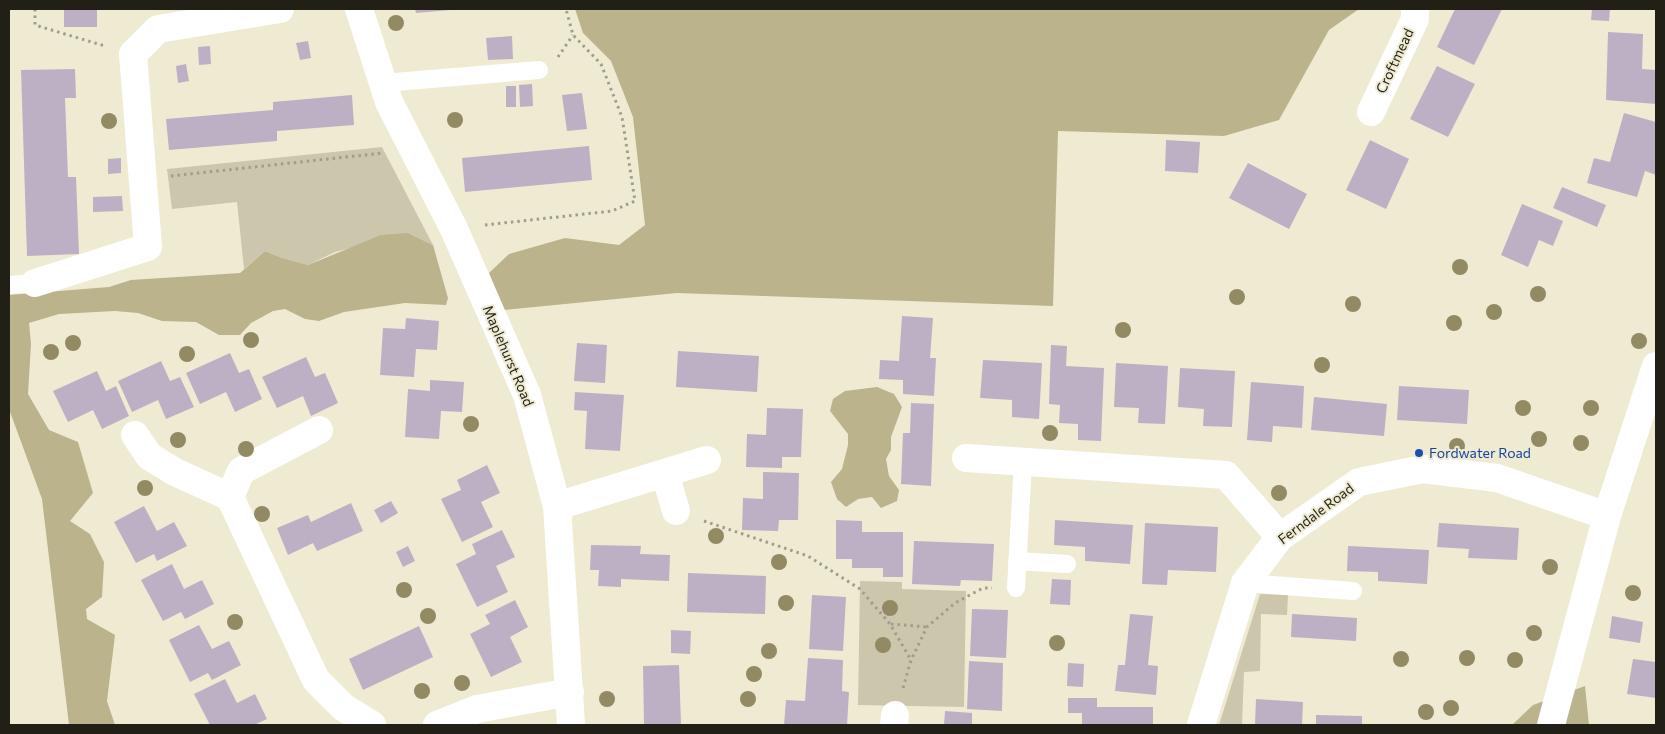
<!DOCTYPE html>
<html>
<head>
<meta charset="utf-8">
<style>
  body { margin:0 }
  #map { position:relative; width:1665px; height:734px; overflow:hidden; background:#efebd3; font-family:Commissioner,sans-serif }
  canvas { display:block }
  .frame { position:absolute; inset:0; border:10px solid #211f16; pointer-events:none }
</style>
</head>
<body>
<div id="map">
<canvas width="1665" height="734"></canvas>
<div class="frame"></div>
</div>
<script>
const ctx = document.querySelector('canvas').getContext('2d');
ctx.lineJoin = 'round';
function paint(path, color) { ctx.fillStyle = color; ctx.fill(path, 'evenodd'); }
const toPath = rows => new Path2D(rows.map(r => 'M' + r).join(''));
function strokePath(path, color, width, dash) { ctx.strokeStyle = color; ctx.lineWidth = width; ctx.lineCap = dash ? 'butt' : 'round'; ctx.setLineDash(dash || []); ctx.stroke(path); }
function write(font, color, halo, rows, align = 'center') {
  ctx.font = font + ' Commissioner,sans-serif'; ctx.lineWidth = 4; ctx.setLineDash([]); ctx.textBaseline = 'middle'; ctx.strokeStyle = halo; ctx.fillStyle = color; for (const [text, x, y, turn = 0] of rows) {
    ctx.save(); ctx.translate(x, y); ctx.rotate((+turn || 0) * Math.PI / 180); ctx.textAlign = isNaN(turn) ? turn : align; if (halo) ctx.strokeText(text, 0, 0); ctx.fillText(text, 0, 0); ctx.restore();
  }
}
const green = toPath([
  [382,147,433,245,408,233,335,252,308,265,282,258,265,251,244,269,237,202,172,209,167,169],
  [860,581,902,582,902,589,966,591,964,707,858,705],
  [1260,594,1288,595,1287,615,1261,614,1260,671,1244,672,1242,725,1219,725]
]);
const forest = toPath([
  [575,9,1359,9,1329,30,1279,120,1224,136,1058,131,1053,306,677,293,504,310,489,273,509,254,565,238,619,245,645,225,633,117,611,61,583,33],
  [408,233,433,245,448,298,446,305,405,303,344,312,319,321,305,319,285,309,273,311,251,323,240,335,219,335,196,322,162,321,138,313,115,311,59,314,29,323,31,344,28,394,49,430,78,442,93,493,70,521,90,534,104,562,102,597,86,609,87,619,115,635,107,701,115,725,69,725,42,499,9,409,9,295,109,287,131,280,240,273,265,251,282,258,308,265,381,235],
  [877,387,894,394,902,407,891,437,891,450,886,459,889,476,899,490,897,501,881,508,872,497,858,499,846,507,837,499,831,482,842,469,848,445,848,434,830,411,833,399,845,391],
  [1585,686,1589,725,1512,725,1533,705]
]);
const building = toPath([
  [64,9,97,9,97,27,64,27],
  [415,9,451,9,451,10,416,13],
  [1455,9,1502,9,1474,65,1437,47],
  [1592,9,1610,9,1609,21,1591,20],
  [1608,32,1643,34,1642,69,1656,70,1656,104,1606,100],
  [512,36,513,59,488,60,486,38],
  [308,41,311,58,300,60,296,43],
  [210,46,211,64,199,65,198,47],
  [186,64,189,81,178,83,176,66],
  [1437,66,1475,84,1448,137,1410,119],
  [75,69,76,98,65,98,68,177,76,177,79,254,27,256,21,70],
  [532,84,533,106,520,107,519,85],
  [506,86,516,86,516,107,506,107],
  [582,93,587,129,567,131,562,95],
  [352,95,354,125,277,131,277,141,169,150,166,119,273,110,273,102],
  [1624,113,1656,122,1656,175,1645,171,1637,197,1587,183,1594,158,1610,162],
  [1166,140,1200,142,1198,173,1165,171],
  [1370,140,1409,159,1386,209,1346,190],
  [589,146,592,180,465,192,462,158],
  [121,158,121,173,108,174,108,159],
  [1248,163,1307,194,1289,229,1229,198],
  [1562,187,1606,205,1597,227,1553,208],
  [122,196,123,211,93,212,93,197],
  [1522,204,1563,221,1553,246,1539,240,1528,267,1501,255],
  [902,316,933,318,930,358,936,358,934,396,903,394,903,380,879,379,880,360,899,361],
  [406,318,439,321,437,350,416,349,414,377,380,375,383,328,405,329],
  [577,343,607,345,605,383,574,381],
  [1051,345,1067,346,1066,366,1104,368,1101,441,1078,440,1078,424,1059,423,1060,405,1049,404],
  [678,351,759,356,757,392,676,387],
  [230,353,239,373,249,369,262,399,235,412,226,392,200,404,186,373],
  [306,357,315,377,325,373,338,403,311,416,303,396,277,408,262,377],
  [983,360,1042,363,1039,419,1012,417,1012,400,980,398],
  [161,361,170,381,180,377,194,407,166,419,158,400,132,412,118,381],
  [1116,363,1168,366,1165,424,1138,423,1139,408,1114,407],
  [1180,368,1235,371,1232,427,1203,426,1204,409,1178,407],
  [97,371,106,391,116,386,129,416,102,429,93,410,68,422,53,391],
  [430,380,464,382,462,412,441,411,439,439,405,437,408,389,430,391],
  [1251,382,1304,386,1302,428,1273,426,1272,442,1247,440],
  [1399,386,1469,390,1467,424,1397,420],
  [575,392,624,395,620,451,585,449,587,411,574,410],
  [1314,397,1387,404,1384,436,1311,430],
  [911,403,934,404,931,486,901,484,903,433,910,433],
  [767,408,803,409,801,457,782,457,782,468,746,467,747,434,766,435],
  [487,465,500,493,481,502,493,527,462,542,441,499,461,490,457,480],
  [763,472,799,473,798,520,779,520,778,531,742,530,743,498,763,499],
  [391,501,398,513,381,523,374,510],
  [351,503,363,531,317,551,313,543,288,555,277,528,308,515,311,522],
  [144,506,157,531,174,522,187,546,157,561,154,554,136,563,114,522],
  [836,520,862,521,862,532,903,532,903,577,883,577,883,568,852,568,852,559,836,559],
  [1055,520,1133,525,1130,564,1085,561,1085,547,1054,545],
  [1145,523,1218,527,1216,572,1168,570,1167,585,1142,584],
  [1439,523,1519,528,1517,560,1468,558,1469,549,1437,547],
  [502,530,515,557,496,566,508,592,477,607,456,564,476,554,472,544],
  [914,541,994,544,992,581,961,580,960,586,912,584],
  [591,545,641,546,640,554,670,555,669,581,621,579,621,587,598,586,599,570,590,570],
  [408,546,415,561,403,567,396,552],
  [1348,546,1429,550,1427,584,1378,581,1378,572,1347,571],
  [172,564,184,589,202,580,214,604,185,619,181,612,163,621,141,580],
  [688,573,766,576,765,614,687,612],
  [1052,579,1071,580,1070,605,1050,604],
  [812,595,846,597,843,651,809,649],
  [515,600,528,627,510,637,522,662,491,677,470,634,490,624,485,615],
  [972,609,1008,610,1006,658,970,656],
  [1130,614,1153,616,1148,665,1158,666,1156,695,1115,691,1118,665,1125,665],
  [1292,614,1357,618,1356,641,1291,637],
  [1612,616,1643,622,1640,643,1609,638],
  [199,625,212,649,229,641,241,665,212,680,208,673,190,682,169,640],
  [419,626,433,657,363,690,349,659],
  [671,630,691,631,690,654,671,653],
  [808,658,843,660,842,691,849,692,847,725,784,725,786,700,805,701],
  [1633,659,1656,662,1656,698,1627,694],
  [969,661,1003,663,1002,711,967,709],
  [1068,663,1084,664,1083,687,1067,686],
  [679,665,681,724,644,724,643,666],
  [225,679,237,703,255,694,267,719,254,725,210,725,194,694],
  [1068,698,1097,698,1097,707,1153,707,1153,725,1082,725,1082,713,1068,713],
  [1256,699,1303,702,1302,725,1255,725],
  [945,711,972,713,972,725,944,725],
  [1316,715,1362,716,1362,725,1316,725]
]);
const path = toPath([
  [35,9,35,25,105,46],
  [558,57,573,35],
  [171,176,383,153],
  [485,225,612,211,635,201,622,117,601,64,573,35,566,9],
  [704,521,808,556,860,589,890,624,911,660],
  [891,624,927,627],
  [903,688,911,660,927,627,955,603,983,588,992,588]
]);
const service = toPath([
  [383,83,539,70],
  [9,285,35,283],
  [1017,561,1067,564],
  [1245,583,1353,591],
  [1016,588,1023,462]
]);
const minor = toPath([
  [359,9,389,102,454,229,527,395,557,506,571,725],
  [1371,112,1415,19,1415,9],
  [35,283,148,247,133,54,158,29,280,9],
  [135,435,149,456,175,472,230,497,316,680,343,707,372,725],
  [966,458,1226,475,1280,537],
  [665,473,676,511],
  [230,497,241,471,319,430],
  [557,506,707,460],
  [437,725,477,709,570,692],
  [894,725,895,715],
  [1201,725,1245,583,1280,537,1359,482,1423,469,1497,478,1607,516],
  [1551,725,1607,516,1656,366]
]);
const trees = [
  [396,23],
  [455,120],
  [109,121],
  [1460,267],
  [1538,294],
  [1237,297],
  [1353,304],
  [1494,312],
  [1454,323],
  [1123,330],
  [251,340],
  [1639,341],
  [73,343],
  [51,352],
  [187,354],
  [1322,365],
  [1523,408],
  [1591,408],
  [471,424],
  [1050,433],
  [1539,439],
  [178,440],
  [1581,443],
  [1457,446],
  [246,449],
  [145,488],
  [1279,493],
  [262,514],
  [716,536],
  [779,562],
  [1550,567],
  [404,590],
  [1633,593],
  [786,603],
  [890,608],
  [428,616],
  [235,622],
  [1534,633],
  [1057,643],
  [883,645],
  [769,651],
  [1467,658],
  [1401,659],
  [1515,660],
  [754,674],
  [462,683],
  [422,691],
  [607,699],
  [748,699],
  [1451,708],
  [1426,712]
];
const markers = [
  [1419,453,5,"#1a4fb4"]
];
const streetNames = [
  ["Croftmead",1395,61,-65],
  ["Maplehurst Road",508,356,67],
  ["Ferndale Road",1316,514,-37]
];
const transitNames = [
  ["Fordwater Road",1429,453]
];
paint(green, '#ccc7ac');
paint(forest, '#bab38b');
paint(building, '#bdb0c4');
strokePath(path, '#a09d8b', 3, [2.5, 4]);
strokePath(service, '#fff', 18);
strokePath(minor, '#fff', 28);
ctx.fillStyle = '#918a63';
for (const [x, y] of trees) { ctx.beginPath(); ctx.arc(x, y, 8, 0, 2 * Math.PI); ctx.fill(); }
for (const [x, y, r, color] of markers) { const dot = new Path2D(); dot.arc(x, y, r, 0, 2 * Math.PI); ctx.fillStyle = color; ctx.fill(dot); strokePath(dot, '#efebd3', 2); }
write('14px', '#211f16', '#efebd3', streetNames);
write('14px', '#164399', '#efebd3', transitNames, 'left');
</script>
</body>
</html>
